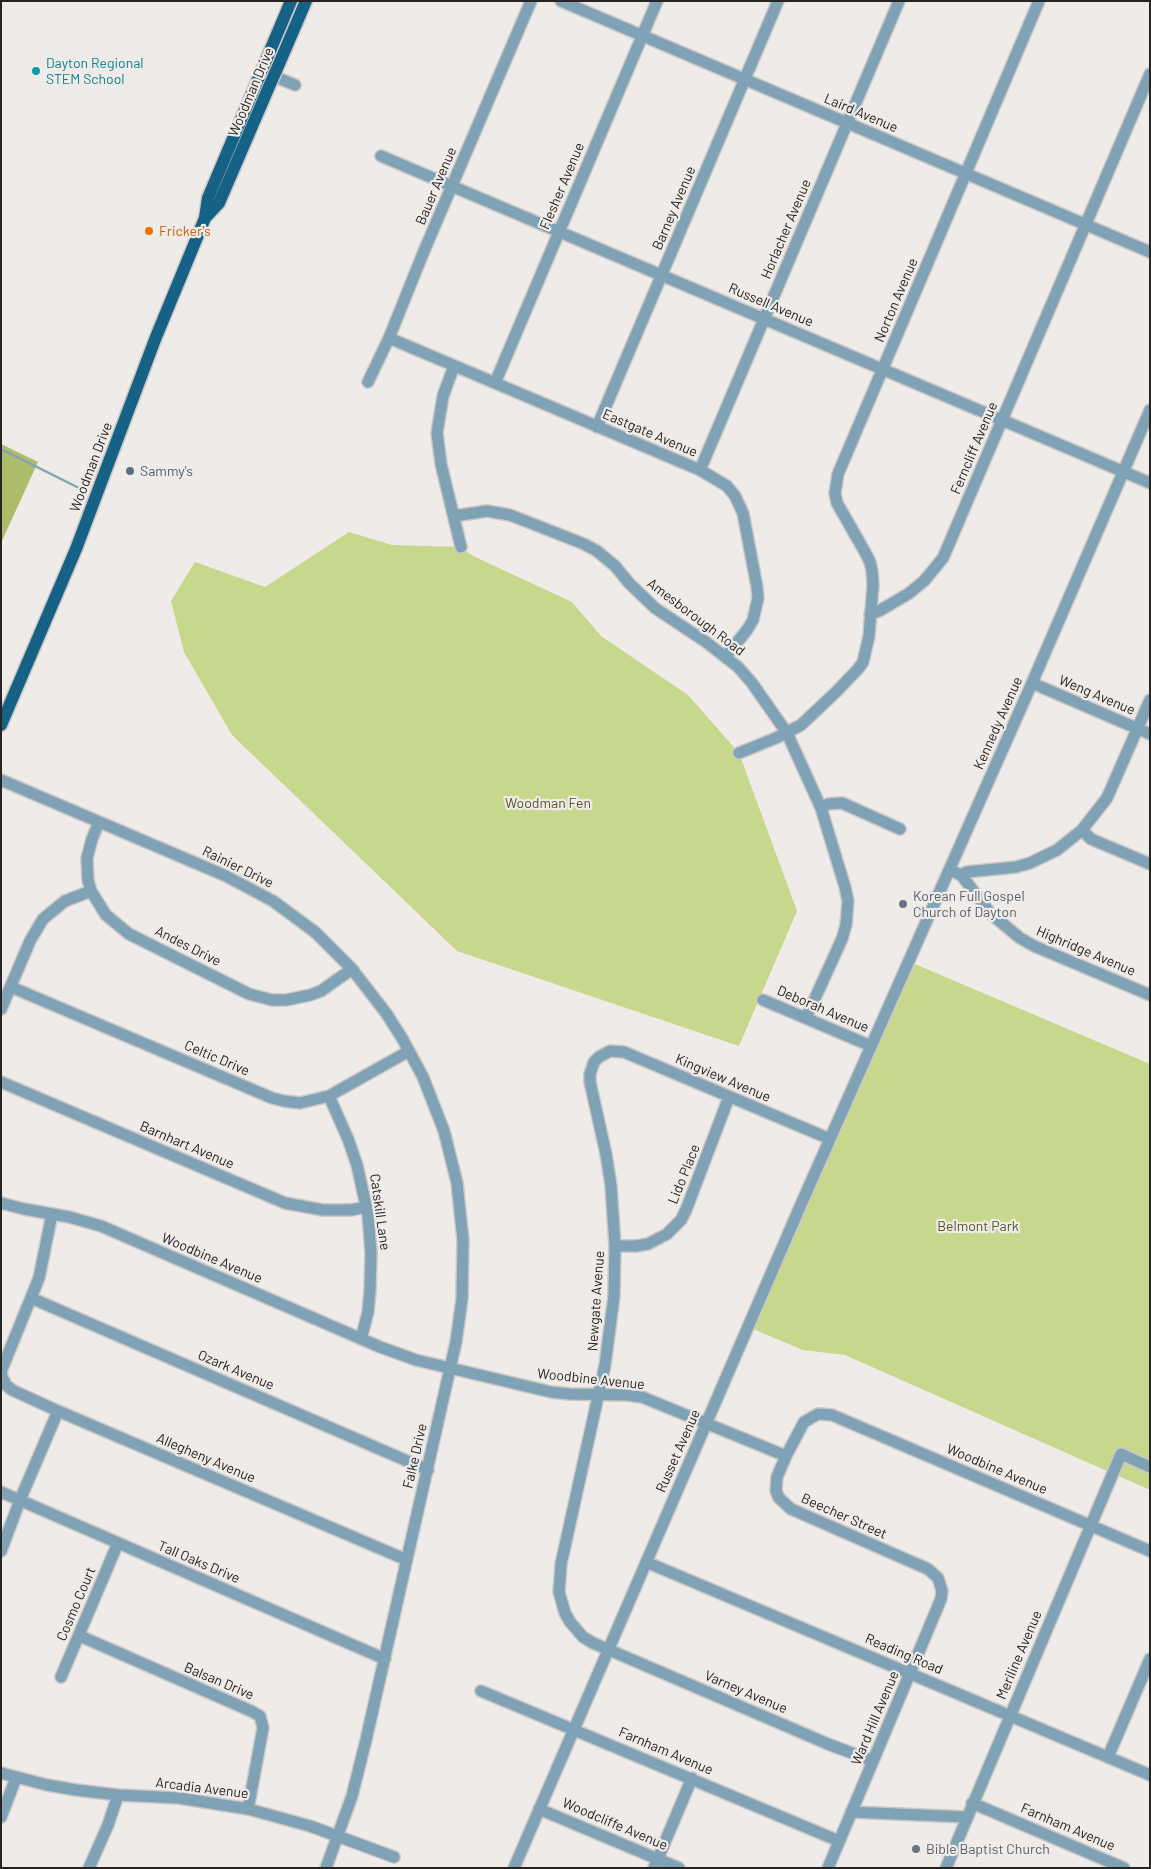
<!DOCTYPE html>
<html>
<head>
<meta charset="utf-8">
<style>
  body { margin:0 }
  #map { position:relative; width:1151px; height:1869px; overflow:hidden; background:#efebe8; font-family:Barlow,sans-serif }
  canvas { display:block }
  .frame { position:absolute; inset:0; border:2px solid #262524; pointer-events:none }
</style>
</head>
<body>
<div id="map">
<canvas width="1151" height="1869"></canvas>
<div class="frame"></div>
</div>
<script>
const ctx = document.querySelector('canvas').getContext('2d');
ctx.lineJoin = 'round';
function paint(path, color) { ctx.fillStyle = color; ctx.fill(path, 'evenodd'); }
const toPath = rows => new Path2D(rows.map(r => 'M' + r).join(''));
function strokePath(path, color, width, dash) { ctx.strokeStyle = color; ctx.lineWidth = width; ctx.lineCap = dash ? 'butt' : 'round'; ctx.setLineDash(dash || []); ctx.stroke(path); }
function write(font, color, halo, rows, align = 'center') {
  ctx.font = font + ' Barlow,sans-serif'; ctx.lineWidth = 4.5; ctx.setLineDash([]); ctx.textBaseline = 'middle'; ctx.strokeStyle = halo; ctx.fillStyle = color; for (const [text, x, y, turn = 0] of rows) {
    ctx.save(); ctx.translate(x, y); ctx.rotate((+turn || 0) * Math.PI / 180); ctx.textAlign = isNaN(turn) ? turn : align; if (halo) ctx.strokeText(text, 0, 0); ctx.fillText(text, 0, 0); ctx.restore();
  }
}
const green = toPath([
  [349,532,392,545,461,547,473,556,572,602,601,636,688,695,739,753,797,911,739,1046,457,951,232,735,184,652,171,601,195,562,265,587],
  [910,962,1150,1064,1150,1490,845,1355,803,1350,748,1327]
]);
const forest = toPath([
  [1,444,38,462,1,543]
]);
const stream = toPath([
  [1,449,83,490]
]);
const minor = toPath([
  [561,1,1150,252],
  [266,73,295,85],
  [381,156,1150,483],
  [389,338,700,470,727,486,735,496,743,513,757,587,758,598,753,620,747,630,726,656],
  [454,366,443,396,437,433,441,464,461,547],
  [368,382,389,338,424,251,531,1],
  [495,383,657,1],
  [597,427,778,1],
  [700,470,899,1],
  [454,516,487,511,510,515,584,544,597,551,615,566,629,583,655,608,706,642,738,667,752,683,787,733,821,808,845,887,848,901,846,925,842,939,806,1018],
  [870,614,879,611,908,594,924,581,943,558,1150,74],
  [1032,683,1150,734],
  [739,753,776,738,801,725,836,692,858,669,863,662,869,636,873,585,872,571,870,562,865,552,837,503,835,493,838,474,1039,1],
  [1,780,226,876,273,901,315,932,352,969,386,1013,402,1038,423,1077,444,1131,457,1183,463,1240,462,1299,456,1342,366,1740,352,1796,326,1868],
  [821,808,828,804,842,803,900,829],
  [99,822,92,839,87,858,88,880,91,891,106,915,129,934,249,994,272,1000,286,1000,310,995,321,991,352,969],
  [1082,830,1091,839,1150,864],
  [955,872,962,876,991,914,1020,938,1034,946,1150,995],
  [960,875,967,872,1016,867,1030,863,1057,850,1082,830,1107,798,1150,700],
  [11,987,272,1098,284,1101,300,1103,329,1096,409,1051],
  [763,1000,871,1046],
  [1,1009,30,941,43,919,65,901,91,891],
  [1,1082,285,1203,323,1210,351,1210,366,1207],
  [329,1096,348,1139,357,1165,368,1215,371,1253,370,1291,368,1312,361,1339],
  [830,1139,624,1052,610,1051,599,1057,594,1062,590,1074,590,1082,606,1154,611,1186,615,1246,614,1296,605,1365,561,1564,559,1592,565,1613,570,1622,583,1637,593,1643,828,1744,873,1761],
  [1,1203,24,1209,69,1217,101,1226,380,1347,416,1360,551,1392,570,1394,627,1395,642,1397,786,1456],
  [52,1214,39,1278,2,1369,1,1375,6,1385,12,1390,58,1411,407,1560],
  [615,1246,636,1246,648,1244,667,1234,681,1220,686,1210,729,1097],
  [31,1298,428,1470],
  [1,1492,385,1659],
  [1,1551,20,1500,58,1411],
  [646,1562,1150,1775],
  [80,1636,251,1711,260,1716,263,1728,248,1809],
  [61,1677,118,1543],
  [481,1691,839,1841],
  [1108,1757,1150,1659],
  [1,1773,47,1785,76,1790,118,1795,179,1798,248,1809,310,1826,394,1857],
  [972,1803,1124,1868],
  [539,1809,679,1868],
  [851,1812,966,1817],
  [1,1817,16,1778],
  [89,1868,108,1825,118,1795],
  [514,1868,799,1209,1032,683,1150,410],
  [654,1868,692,1778],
  [828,1868,910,1673,941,1599,942,1591,938,1578,928,1569,791,1509,779,1498,776,1491,777,1477,786,1456,804,1422,818,1414,832,1415,1150,1551],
  [946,1868,1121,1454,1150,1467]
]);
const major = toPath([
  [276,71,306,1],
  [205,218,219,203,271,82],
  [1,725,76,549,156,337,205,218,208,198,291,1]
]);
const majorBridge = toPath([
  [271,82,276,71]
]);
const markers = [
  [36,71,5,"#0f9aa8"],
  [149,231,5,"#e8710a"],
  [130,471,5,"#5c6f8a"],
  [903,904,5,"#6b7280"],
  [916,1849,5,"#6b7280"]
];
const cultureNames = [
  ["Dayton Regional",46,63],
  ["STEM School",46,79]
];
const streetNames = [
  ["Woodman Drive",251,92,-67],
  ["Laird Avenue",861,113,23],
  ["Bauer Avenue",436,186,-67],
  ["Flesher Avenue",562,186,-67],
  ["Barney Avenue",674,208,-67],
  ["Horlacher Avenue",786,229,-67],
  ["Norton Avenue",896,300,-67],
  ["Russell Avenue",771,305,23],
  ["Eastgate Avenue",650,433,23],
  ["Ferncliff Avenue",974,448,-67],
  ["Woodman Drive",91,467,-69],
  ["Amesborough Road",696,617,37],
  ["Weng Avenue",1097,695,23],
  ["Kennedy Avenue",998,723,-66],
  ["Rainier Drive",238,867,26],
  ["Andes Drive",188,946,27],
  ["Highridge Avenue",1086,951,23],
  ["Deborah Avenue",823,1009,23],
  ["Celtic Drive",217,1058,23],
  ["Kingview Avenue",723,1078,23],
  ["Barnhart Avenue",187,1145,23],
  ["Lido Place",684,1174,-68],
  ["Catskill Lane",380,1212,82],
  ["Woodbine Avenue",212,1258,23],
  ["Newgate Avenue",596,1301,-86],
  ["Ozark Avenue",236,1370,23],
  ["Woodbine Avenue",591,1379,6],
  ["Russet Avenue",678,1451,-66],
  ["Falke Drive",415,1456,-77],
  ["Allegheny Avenue",206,1458,23],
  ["Woodbine Avenue",997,1469,23],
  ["Beecher Street",844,1516,24],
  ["Tall Oaks Drive",199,1562,23],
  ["Cosmo Court",76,1604,-67],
  ["Reading Road",904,1654,23],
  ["Meriline Avenue",1019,1655,-67],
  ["Balsan Drive",219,1681,23],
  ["Varney Avenue",746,1692,23],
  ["Ward Hill Avenue",875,1718,-67],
  ["Farnham Avenue",666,1751,23],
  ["Arcadia Avenue",202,1788,7],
  ["Woodcliffe Avenue",615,1824,23],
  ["Farnham Avenue",1068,1827,23]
];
const foodNames = [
  ["Fricker's",159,231]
];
const serviceNames = [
  ["Sammy's",140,471]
];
const parkNames = [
  ["Woodman Fen",548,803],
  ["Belmont Park",978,1226]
];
const worshipNames = [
  ["Korean Full Gospel",913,896],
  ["Church of Dayton",913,912],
  ["Bible Baptist Church",926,1849]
];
paint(green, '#c7d78c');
paint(forest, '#acbc6b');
strokePath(stream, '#82a3b7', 2.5);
strokePath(minor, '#cbc7c5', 14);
strokePath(major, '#cbc7c5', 15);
strokePath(minor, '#7fa2b6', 11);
strokePath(major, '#156286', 12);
strokePath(majorBridge, '#cbc7c5', 15, []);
strokePath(majorBridge, '#156286', 12);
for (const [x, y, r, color] of markers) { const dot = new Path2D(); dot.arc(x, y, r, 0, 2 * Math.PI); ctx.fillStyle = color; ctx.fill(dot); strokePath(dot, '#efebe8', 2); }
write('14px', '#0d838f', '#efebe8', cultureNames, 'left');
write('14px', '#262524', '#efebe8', streetNames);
write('14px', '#c56008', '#efebe8', foodNames, 'left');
write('14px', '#4e5e75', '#efebe8', serviceNames, 'left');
write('14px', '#505a21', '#efebe8', parkNames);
write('14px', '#5b616d', '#efebe8', worshipNames, 'left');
</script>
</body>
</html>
